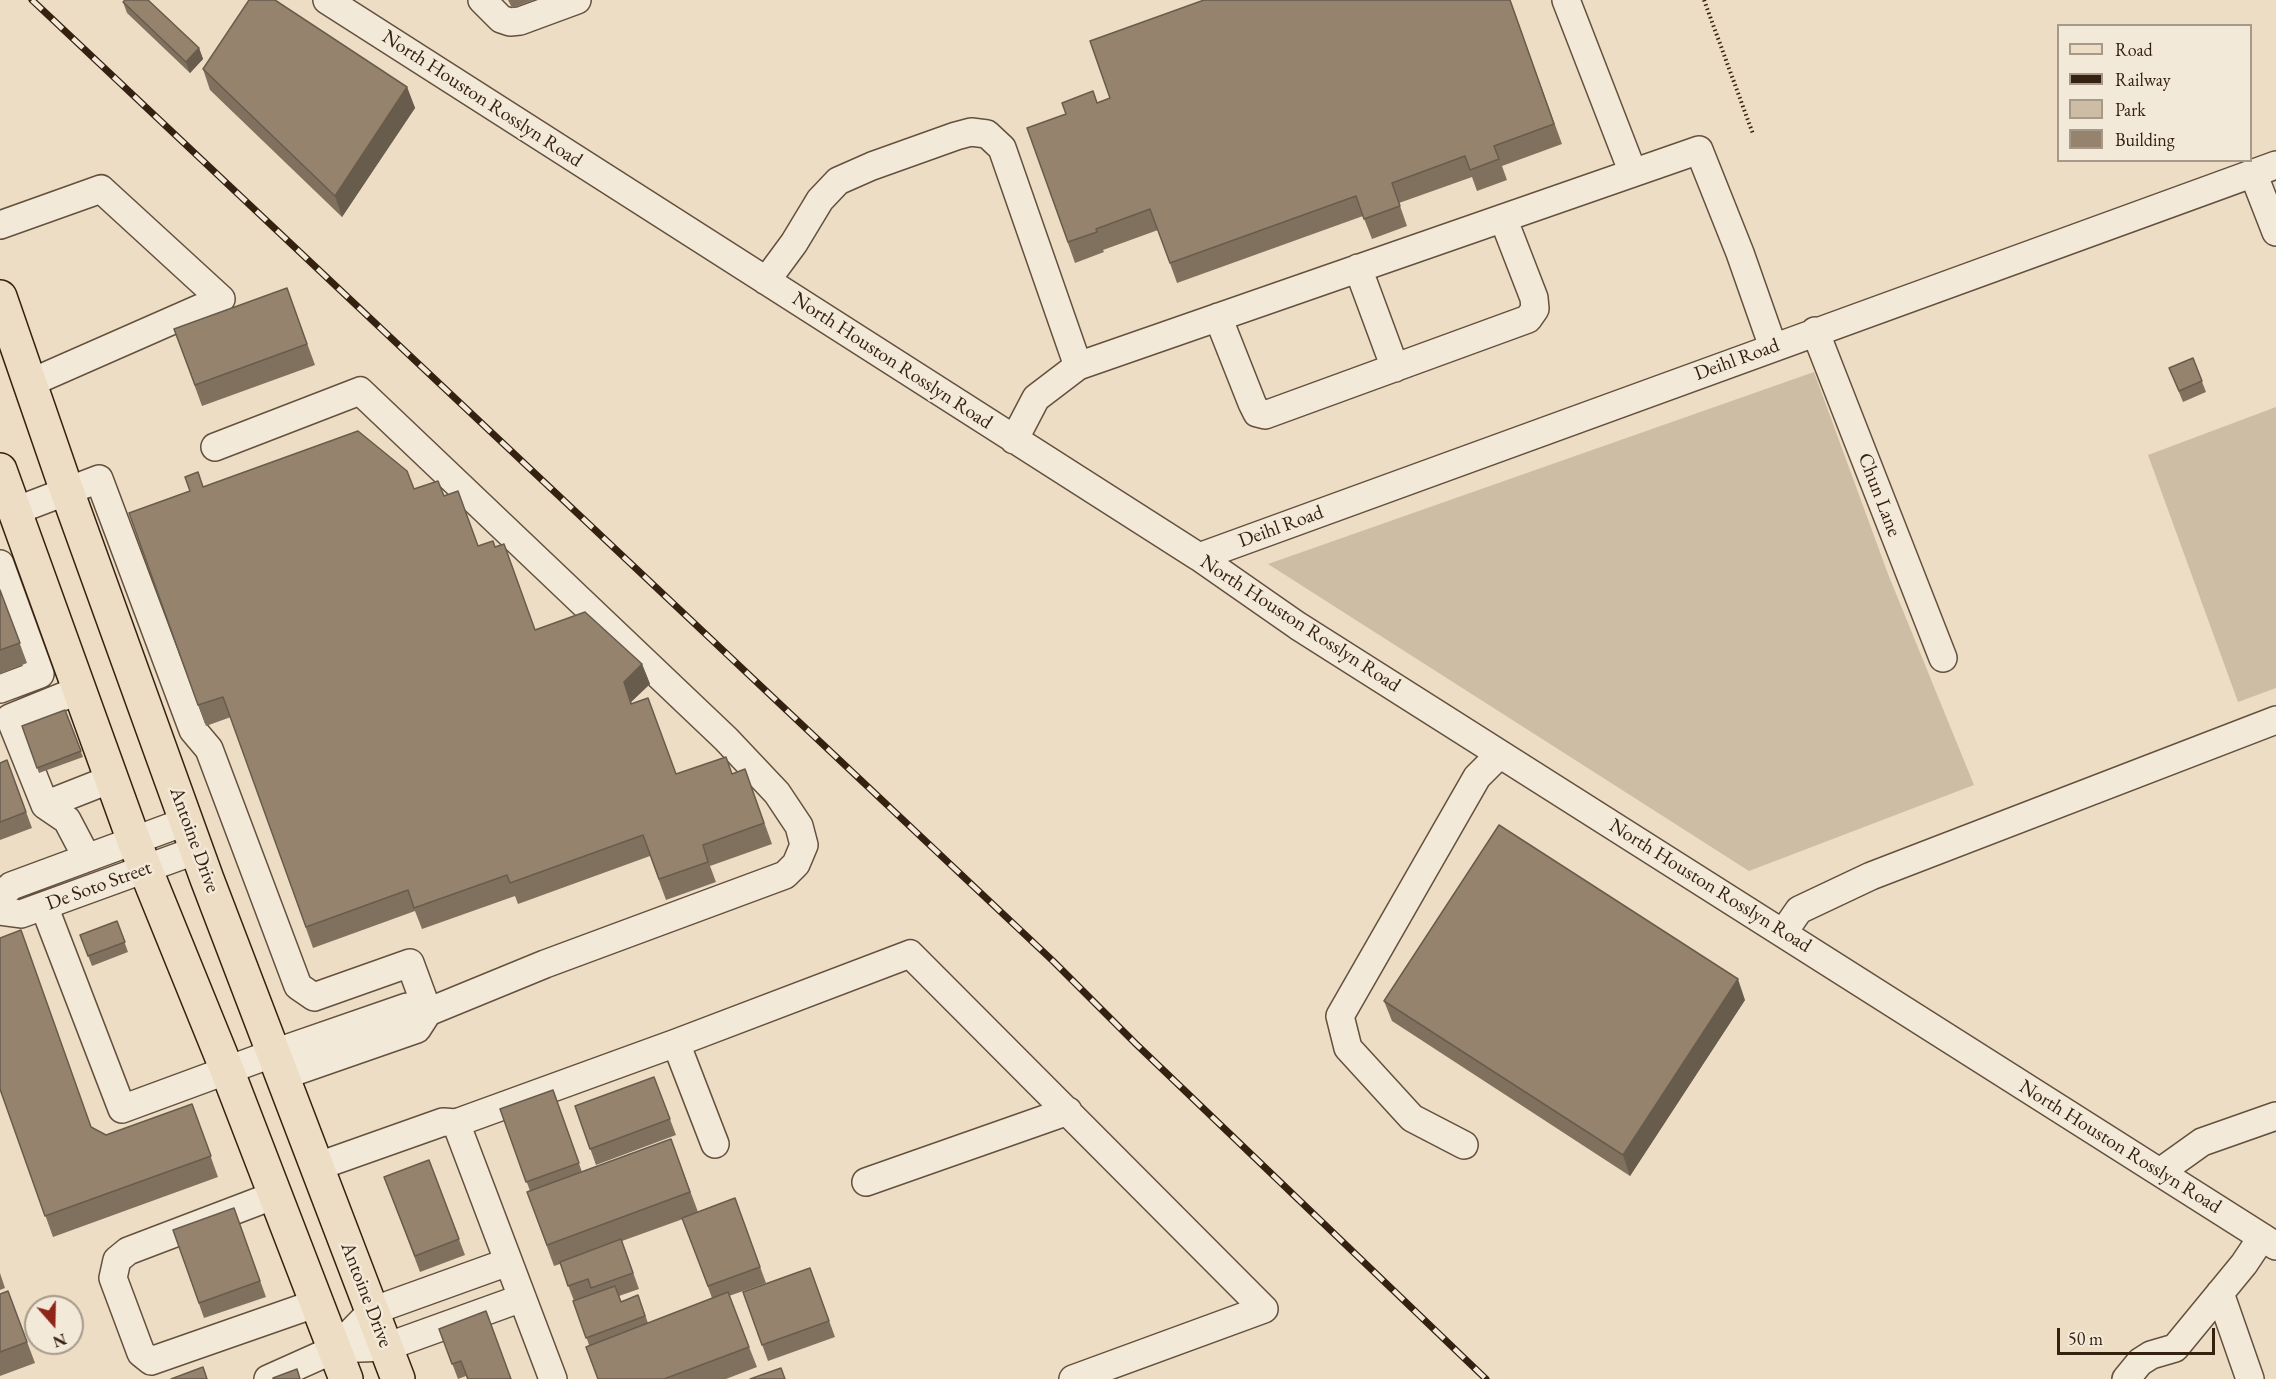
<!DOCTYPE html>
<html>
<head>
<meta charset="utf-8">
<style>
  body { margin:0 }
  #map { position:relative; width:2276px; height:1379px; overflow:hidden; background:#edddc4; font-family:"EB Garamond",serif }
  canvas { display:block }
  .legend { position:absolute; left:2057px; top:24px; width:195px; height:138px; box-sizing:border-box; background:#f3e9d9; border:2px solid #a79989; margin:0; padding:8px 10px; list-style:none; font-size:18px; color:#352110 }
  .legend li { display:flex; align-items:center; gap:12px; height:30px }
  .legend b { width:30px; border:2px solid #a79989 }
  .north { position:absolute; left:24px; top:1295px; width:60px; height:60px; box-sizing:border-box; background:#f3e9d9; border:2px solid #a79989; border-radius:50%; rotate:160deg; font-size:16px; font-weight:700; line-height:24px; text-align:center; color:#352110 }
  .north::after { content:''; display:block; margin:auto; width:21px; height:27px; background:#8f2418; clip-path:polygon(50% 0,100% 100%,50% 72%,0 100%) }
  .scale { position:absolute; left:2057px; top:1328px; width:158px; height:27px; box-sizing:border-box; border:3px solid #352110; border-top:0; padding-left:8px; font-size:18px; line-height:21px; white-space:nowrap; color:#352110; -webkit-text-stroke:4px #f3e9d9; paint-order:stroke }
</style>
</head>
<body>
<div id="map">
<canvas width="2276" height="1379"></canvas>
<ul class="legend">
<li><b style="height:8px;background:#edddc4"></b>Road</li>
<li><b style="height:8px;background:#352110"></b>Railway</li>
<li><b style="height:16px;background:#cebda5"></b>Park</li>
<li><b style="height:16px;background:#95836e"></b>Building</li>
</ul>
<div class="north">N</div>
<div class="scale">50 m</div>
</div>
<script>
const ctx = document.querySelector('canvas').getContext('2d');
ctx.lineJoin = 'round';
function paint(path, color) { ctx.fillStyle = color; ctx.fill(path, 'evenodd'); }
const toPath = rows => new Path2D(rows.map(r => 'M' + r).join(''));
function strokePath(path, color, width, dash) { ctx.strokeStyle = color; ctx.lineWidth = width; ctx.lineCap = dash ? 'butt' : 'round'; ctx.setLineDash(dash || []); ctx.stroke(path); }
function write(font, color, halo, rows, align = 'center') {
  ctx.font = font + ' "EB Garamond",serif'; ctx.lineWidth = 5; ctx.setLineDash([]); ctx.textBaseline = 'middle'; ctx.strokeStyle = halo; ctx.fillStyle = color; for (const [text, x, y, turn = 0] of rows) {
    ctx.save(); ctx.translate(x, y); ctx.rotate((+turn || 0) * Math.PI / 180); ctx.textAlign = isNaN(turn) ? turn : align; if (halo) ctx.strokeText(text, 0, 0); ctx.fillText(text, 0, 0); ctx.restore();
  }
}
const green = toPath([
  [1814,372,1888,574,1974,785,1749,871,1268,564],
  [2276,407,2276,688,2238,702,2148,455]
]);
const path = toPath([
  [1704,0,1753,134]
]);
const minor = toPath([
  [327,0,1199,557,1298,626,2276,1246],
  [482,0,501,19,510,22,520,21,577,0],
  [1566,0,1633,173],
  [2253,173,2276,232],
  [0,225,101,189,221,299,30,383],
  [1358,268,1395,368],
  [766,281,794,243,820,200,838,181,872,166,956,136,971,132,987,134,1002,148,1078,366,1036,398,1014,440],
  [1218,317,1252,403,1257,413,1265,415,1528,319,1535,309,1534,298,1503,218],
  [1815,331,1943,658],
  [1078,366,1699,150,1740,253,1773,347],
  [15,511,99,479,193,730,209,749,298,986,314,997,410,963,428,1012,545,964,785,875,796,864,804,845,799,826,777,793,726,739,360,391,215,447],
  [1199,557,2276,165],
  [0,564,40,674,0,689],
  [79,690,10,718,45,805,67,820,87,858],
  [45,805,111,779],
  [0,898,11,886,187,821],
  [44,906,122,1109,274,1053,407,1007,428,1012,417,1029,282,1076],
  [0,911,21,914,197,850],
  [1783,933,1799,910,1871,876,2276,720],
  [676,1043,715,1144],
  [456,1123,553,1379],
  [1464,1145,1412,1118,1348,1048,1340,1016,1477,777,1500,754],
  [316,1167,443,1122,456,1123,676,1043,910,954,1264,1309,1073,1379],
  [2160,1172,2202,1142,2276,1116],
  [866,1182,1068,1111],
  [275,1195,128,1251,117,1260,113,1278,141,1353,151,1361,317,1303],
  [2220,1293,2250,1379],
  [335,1349,372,1311,508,1262],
  [268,1379,335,1349,386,1347,522,1298],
  [2126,1379,2140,1362,2151,1355,2175,1348,2244,1264,2262,1237]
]);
const major = toPath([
  [0,297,67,491,207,879,398,1379],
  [0,470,134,841,227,1070,346,1379]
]);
const rail = toPath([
  [32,0,1053,961,1136,1044,1486,1379]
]);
const wall = toPath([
  [508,0,534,0,512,8],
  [1510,0,1562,144,1502,166,1507,180,1477,191,1472,177,1399,203,1407,226,1372,239,1363,216,1177,283,1158,230,1103,250,1104,252,1075,263,1027,128,1097,103],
  [123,2,199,48,203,59,190,73,127,13],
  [203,69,407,87,415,108,342,217,210,90],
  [287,288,315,365,202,406,174,329],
  [2193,358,2206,392,2183,402,2169,368],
  [203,487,414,489,444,496,478,546,495,547,535,630,642,664,650,684,631,702,676,774,732,774,745,769,772,844,710,866,716,882,666,900,650,856,518,904,515,896,422,929,415,911,313,948,231,717,206,726,129,513],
  [0,590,27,663,0,674],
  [65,710,83,757,39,773,22,726],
  [7,760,32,828,0,840,0,763],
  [117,921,128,952,92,966,80,935],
  [1745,1000,1630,1176,1392,1021,1384,1001],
  [654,1077,676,1135,596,1165,575,1106],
  [0,1089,91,1128,106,1135,192,1104,218,1177,53,1237],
  [553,1090,582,1172,671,1139,698,1212,735,1198,766,1283,729,1296,757,1367,726,1379,598,1379,589,1345,574,1301,560,1264,554,1266,527,1192,530,1191,500,1109],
  [683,1219,712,1298,648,1323,638,1295,621,1302,619,1296,639,1289,622,1241],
  [429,1160,465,1255,420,1272,384,1177],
  [234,1208,266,1297,204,1318,173,1230],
  [810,1268,835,1337,768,1361,743,1292],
  [0,1273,5,1288,0,1290],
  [8,1291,35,1363,0,1376,0,1294],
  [439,1329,511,1379,467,1379,466,1376,458,1379]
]);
const shadedWall = toPath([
  [199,48,203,59,190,73,186,62],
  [407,87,415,108,342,217,335,196],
  [642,664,650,684,631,702,624,682],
  [1738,979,1745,1000,1630,1176,1623,1155]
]);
const building = toPath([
  [125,0,148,0,199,48,186,62,123,2,125,0],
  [249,0,275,0,407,87,335,196,203,69,249,0],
  [1204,0,1510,0,1554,124,1494,146,1499,159,1470,170,1465,156,1392,183,1400,206,1364,219,1356,196,1170,263,1150,209,1096,229,1097,232,1068,242,1027,128,1066,114,1062,103,1093,91,1097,103,1110,98,1090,41,1204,0],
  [287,288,307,344,195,385,174,329,287,288],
  [2193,358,2202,381,2179,391,2169,368,2193,358],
  [358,431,407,471,414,489,438,481,444,496,458,491,478,546,493,541,495,547,504,544,535,630,585,612,642,664,624,682,631,704,648,698,676,774,726,757,732,774,745,769,764,823,703,845,708,862,659,879,643,835,510,883,507,875,414,908,408,890,306,927,223,697,198,705,129,513,190,491,185,477,198,472,203,487,358,431],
  [0,590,20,643,0,650,0,590],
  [65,710,81,751,37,768,22,726,65,710],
  [7,760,26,812,0,822,0,763,7,760],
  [1499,825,1738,979,1623,1155,1384,1001,1499,825],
  [117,921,125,942,88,956,80,935,117,921],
  [21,930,91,1127,106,1135,192,1104,211,1156,45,1216,0,1089,0,938,21,930],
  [654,1077,670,1119,590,1149,575,1106,654,1077],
  [553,1090,579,1163,526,1182,500,1109,553,1090],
  [671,1139,690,1192,547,1245,527,1192,671,1139],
  [429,1160,459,1239,415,1256,384,1177,429,1160],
  [735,1198,760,1267,708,1286,682,1218,735,1198],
  [234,1208,260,1281,199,1303,173,1230,234,1208],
  [621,1239,633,1273,591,1288,588,1279,568,1286,560,1262,621,1239],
  [810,1268,829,1321,762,1345,743,1292,810,1268],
  [615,1286,621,1302,638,1295,645,1316,586,1338,573,1301,615,1286],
  [8,1291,27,1342,0,1352,0,1294,8,1291],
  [728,1292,749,1347,664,1379,598,1379,586,1347,728,1292],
  [486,1311,511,1379,468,1379,461,1361,452,1364,439,1329,486,1311],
  [203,1367,207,1379,171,1379,203,1367],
  [781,1368,785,1379,750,1379,781,1368],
  [297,1369,300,1379,273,1379,273,1378,297,1369]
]);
const streetNames = [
  ["North Houston Rosslyn Road",482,99,33],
  ["Deihl Road",1737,360,-20],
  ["North Houston Rosslyn Road",892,361,33],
  ["Chun Lane",1879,495,69],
  ["Deihl Road",1281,527,-20],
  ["North Houston Rosslyn Road",1300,624,33],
  ["Antoine Drive",194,840,70],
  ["De Soto Street",99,886,-20],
  ["North Houston Rosslyn Road",1710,886,32],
  ["North Houston Rosslyn Road",2120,1147,32],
  ["Antoine Drive",366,1295,69]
];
paint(green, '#cebda5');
strokePath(minor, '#63503d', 30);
strokePath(major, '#352110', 36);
strokePath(path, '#352110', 4, [1.5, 3]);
strokePath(minor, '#f3e9d9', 27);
strokePath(major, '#edddc4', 33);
strokePath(rail, '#352110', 7);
strokePath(rail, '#f3e9d9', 4.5, [14]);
paint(wall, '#80715f');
paint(shadedWall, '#685c4d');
paint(building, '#95836e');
strokePath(building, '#685c4d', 1.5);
write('20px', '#352110', '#f3e9d9', streetNames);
</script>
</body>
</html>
